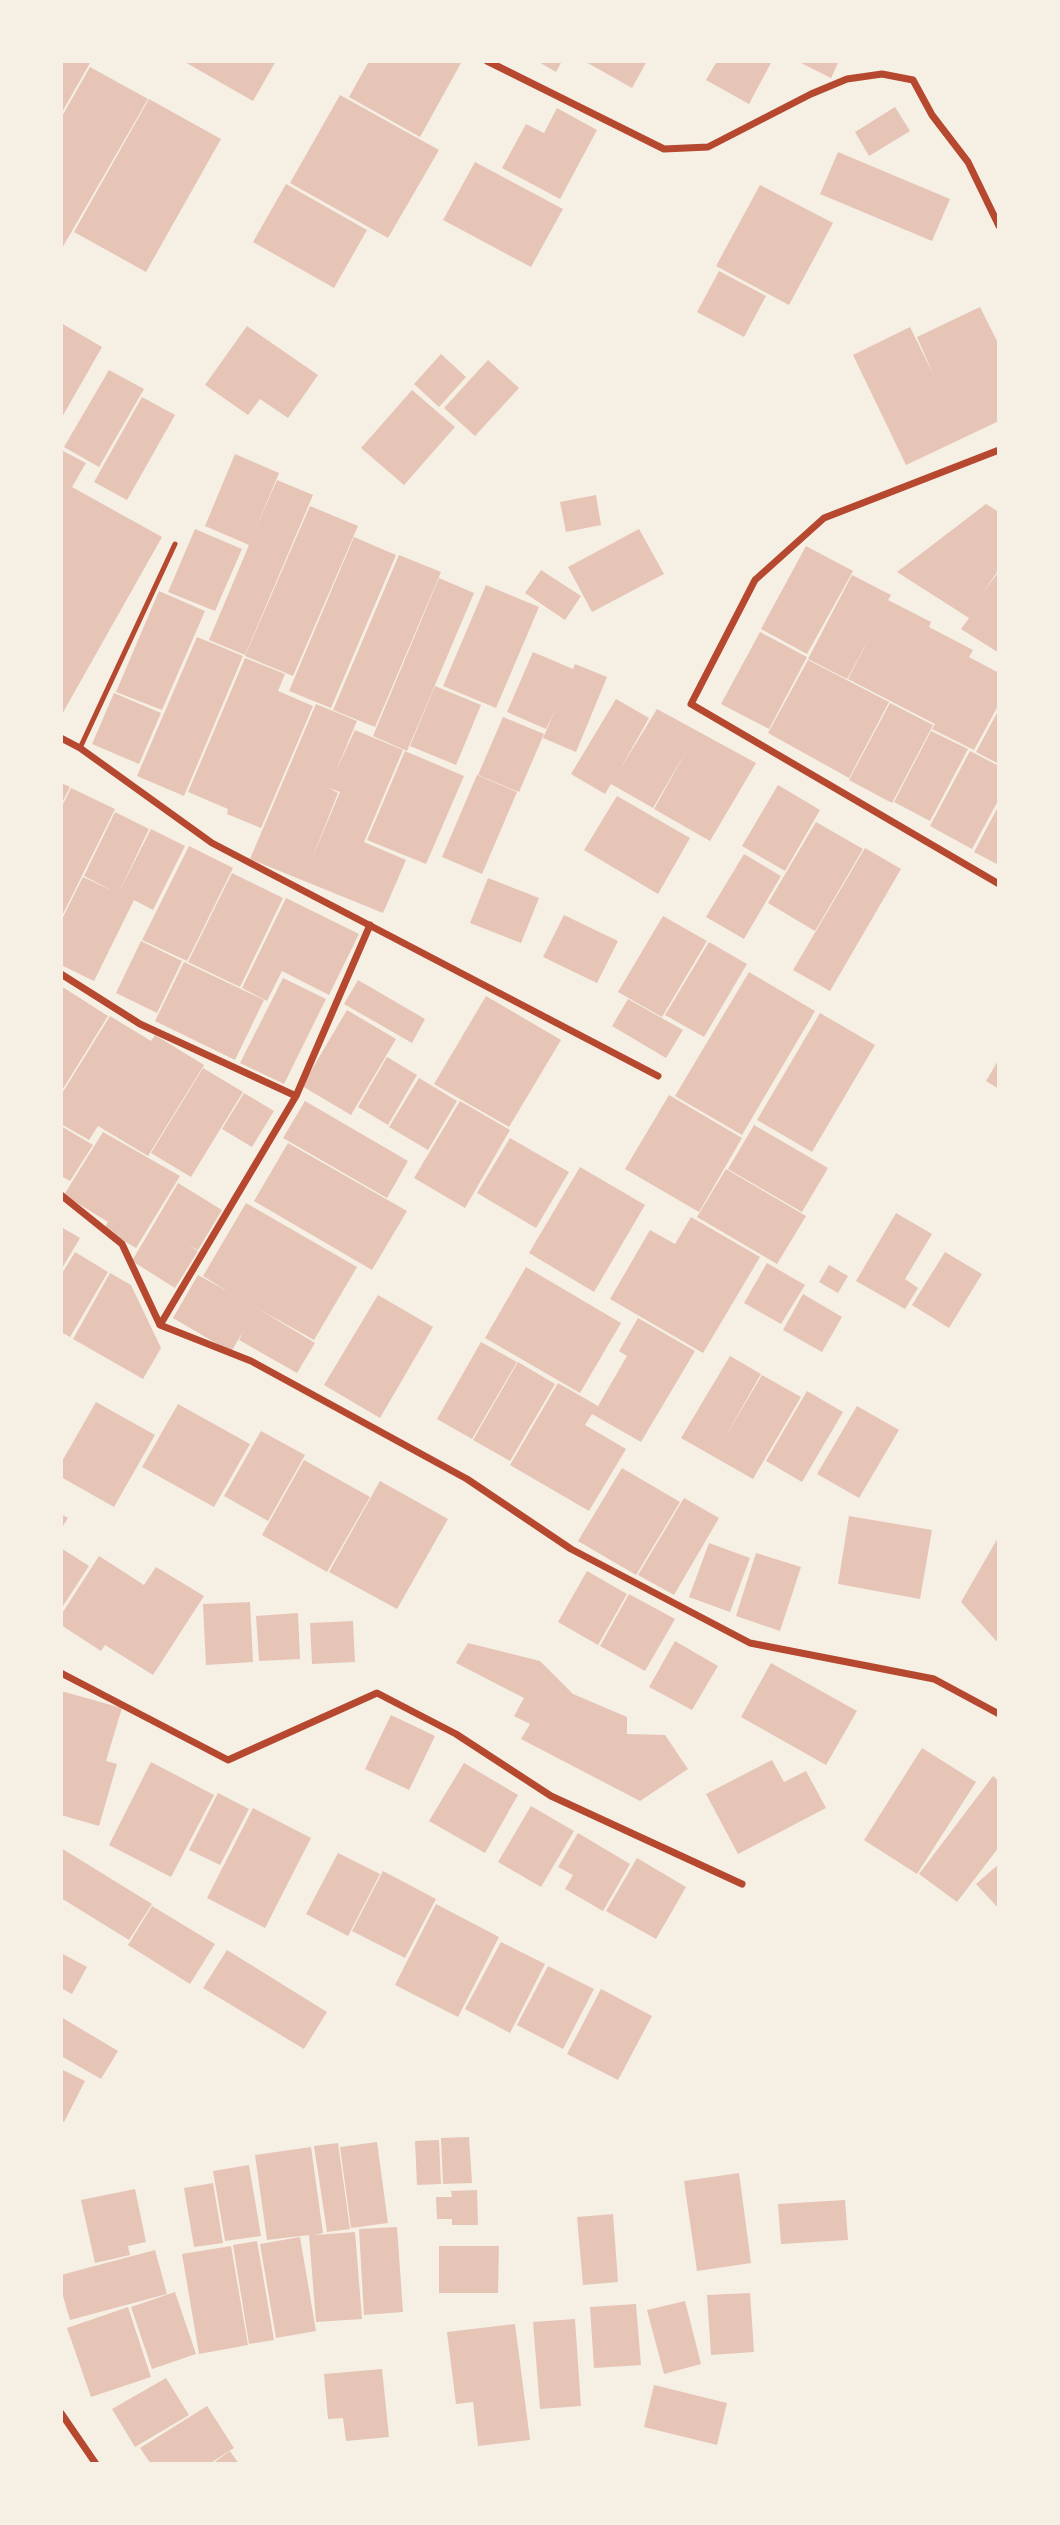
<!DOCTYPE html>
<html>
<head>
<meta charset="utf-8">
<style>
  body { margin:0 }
  #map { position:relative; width:1060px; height:2525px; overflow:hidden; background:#f6efe4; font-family:"Golos Text",sans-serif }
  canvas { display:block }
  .frame { position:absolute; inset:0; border:63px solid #f6efe4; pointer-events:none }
</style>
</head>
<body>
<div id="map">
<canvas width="1060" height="2525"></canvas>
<div class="frame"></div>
</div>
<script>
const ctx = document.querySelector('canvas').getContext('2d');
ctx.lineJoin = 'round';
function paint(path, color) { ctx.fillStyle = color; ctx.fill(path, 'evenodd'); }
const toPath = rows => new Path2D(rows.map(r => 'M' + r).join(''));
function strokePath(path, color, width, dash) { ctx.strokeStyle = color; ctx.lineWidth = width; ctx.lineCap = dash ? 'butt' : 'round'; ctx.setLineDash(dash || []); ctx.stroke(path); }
const building = toPath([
  [61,61,91,61,61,114],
  [183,61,276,61,253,101],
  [369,61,457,61,461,63,420,137,349,97],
  [537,61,562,61,556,72],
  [584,61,647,61,632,88],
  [717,61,772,61,749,104,706,80],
  [797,61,839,61,831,78],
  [90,67,148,99,61,250,61,118],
  [340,95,439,150,388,238,290,183],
  [149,99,221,139,146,272,74,232],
  [895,107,910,131,869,156,855,132],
  [557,108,597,130,560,199,502,168,526,124,544,133],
  [838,152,950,199,932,241,820,194],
  [475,162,563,209,531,267,443,220],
  [286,184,367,230,334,288,253,242],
  [760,185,833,223,789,305,716,266],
  [719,271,766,296,744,337,697,312],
  [980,307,999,345,999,421,906,465,853,355,910,327,934,376,917,337],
  [61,323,102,347,61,419],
  [247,326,318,375,288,418,260,399,248,415,205,385],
  [441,354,466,377,439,407,414,384],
  [488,360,519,388,475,436,444,408],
  [109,370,144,389,99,467,64,447],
  [412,390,455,427,404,485,361,448],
  [142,397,175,415,127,500,94,482],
  [61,450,86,463,72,487,162,537,61,716],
  [235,454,279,473,254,532,277,480,313,495,245,655,209,640,249,545,205,526],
  [596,495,601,525,566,532,560,502],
  [986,504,999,512,999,569,982,594,999,571,999,653,961,629,969,618,897,572],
  [310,506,358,526,293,676,245,656],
  [195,529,242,549,215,611,168,592],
  [639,529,664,574,592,612,568,567],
  [354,537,396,555,331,708,289,691],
  [806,546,853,571,807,654,761,629],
  [399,555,441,572,375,727,333,710],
  [541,570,581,596,565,620,525,593],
  [852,575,891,595,888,600,931,622,929,627,973,650,969,657,999,673,999,704,974,750,932,729,935,724,848,679,872,633,847,679,808,659],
  [439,578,474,593,407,751,373,736],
  [486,585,539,607,496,708,443,686],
  [159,591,205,611,162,710,116,692],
  [760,632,807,657,769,729,721,704],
  [197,637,243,656,184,796,137,776],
  [533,652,573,669,575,664,607,677,576,752,543,738,557,706,546,729,507,712],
  [245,658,285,674,278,691,313,706,261,828,227,814,228,809,188,792],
  [808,660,889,702,849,778,768,733],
  [435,686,481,705,456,765,410,746],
  [114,693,161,713,139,764,92,744],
  [616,699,649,718,619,771,657,709,756,763,710,841,654,809,688,748,653,808,611,784,605,794,571,774],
  [890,703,933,725,892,803,849,780],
  [316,704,357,721,335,773,355,730,403,750,364,842,406,860,383,913,250,859],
  [329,788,340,792,311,861,338,793],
  [999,709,999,764,976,752],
  [503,717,544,734,519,792,478,775],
  [931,731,968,749,930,821,894,802],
  [405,751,464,776,426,864,367,840],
  [970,751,999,766,999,799,972,849,930,826],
  [477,775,517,792,482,874,442,857],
  [61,783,70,787,61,805],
  [778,785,820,810,785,871,742,846],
  [71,788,115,809,61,918,61,808],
  [617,796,690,838,658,894,584,850],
  [999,805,999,865,974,852],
  [115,812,149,829,118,894,151,829,185,846,153,910,134,900,94,981,61,965,61,921,83,877,115,892,84,876],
  [816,822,863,849,815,931,768,903],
  [189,846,233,868,187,961,142,940],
  [865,848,901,869,830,991,793,970],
  [744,854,781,876,744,939,706,917],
  [232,873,283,898,240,987,188,962],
  [488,878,539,898,521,943,470,923],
  [286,898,359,934,329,995,282,971,267,1001,242,988],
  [564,915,618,941,597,983,543,957],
  [663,916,707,941,662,1017,618,992],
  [141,941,182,961,157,1013,116,993],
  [709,942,747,964,704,1037,665,1015],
  [184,962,264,1000,235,1060,155,1021],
  [749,972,815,1011,742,1135,675,1096],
  [283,978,326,999,284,1084,240,1063],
  [358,980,425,1019,412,1043,344,1004],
  [61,986,108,1016,61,1092],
  [486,996,561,1040,509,1127,434,1084],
  [628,999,683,1030,666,1058,612,1026],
  [347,1010,396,1039,351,1115,302,1086],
  [820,1013,875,1045,812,1152,757,1120],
  [110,1016,151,1041,155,1035,204,1065,148,1156,98,1126,89,1140,61,1124,61,1095],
  [387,1057,417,1075,388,1125,358,1107],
  [999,1059,999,1089,986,1081],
  [203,1068,243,1092,191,1177,151,1153],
  [419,1078,457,1101,428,1150,389,1127],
  [244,1093,274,1111,252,1147,222,1129],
  [669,1095,742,1138,699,1212,625,1169],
  [305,1101,408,1161,387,1198,283,1138],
  [460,1101,510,1130,465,1208,414,1178],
  [754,1125,828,1168,802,1212,728,1169],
  [61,1126,93,1145,70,1181,61,1176],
  [103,1132,180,1176,136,1248,104,1229,108,1222,64,1195],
  [510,1138,569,1172,536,1228,477,1193],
  [288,1143,407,1211,372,1270,254,1201],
  [580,1167,645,1205,594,1292,529,1253],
  [726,1169,806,1216,777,1264,697,1217],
  [178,1183,222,1210,198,1250,189,1246,198,1251,175,1288,132,1261],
  [246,1203,357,1267,314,1340,257,1308,315,1343,297,1373,239,1340,244,1330,231,1352,173,1318,198,1275,229,1292,203,1276],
  [896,1213,932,1234,905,1279,918,1288,905,1309,856,1281],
  [691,1217,760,1257,703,1353,610,1299,650,1230,675,1244],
  [61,1227,80,1238,61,1270],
  [75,1252,108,1272,70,1337,61,1332,61,1275],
  [945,1252,982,1274,949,1328,912,1305],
  [767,1263,805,1285,781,1324,744,1303],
  [829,1265,848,1276,838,1293,819,1282],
  [526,1267,621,1323,580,1393,485,1338],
  [110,1273,131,1285,161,1348,143,1379,73,1339],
  [803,1294,842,1317,822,1352,783,1330],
  [378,1295,433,1327,380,1418,324,1385],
  [638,1318,695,1351,641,1442,592,1414,585,1425,626,1449,589,1511,510,1465,558,1383,598,1406,627,1356,619,1351],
  [481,1342,517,1362,472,1439,437,1419],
  [730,1356,761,1374,724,1439,762,1375,801,1397,753,1479,681,1438],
  [518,1362,555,1384,510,1461,473,1440],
  [807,1391,843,1412,802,1482,766,1461],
  [96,1402,155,1435,114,1507,61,1477,61,1463],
  [178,1404,250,1444,214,1507,142,1467],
  [857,1406,899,1430,859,1498,817,1474],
  [261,1431,305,1455,268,1521,224,1496],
  [304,1460,370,1497,327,1572,262,1535],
  [622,1468,680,1502,636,1575,578,1541],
  [380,1481,448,1519,397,1609,329,1572],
  [684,1498,719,1518,674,1595,638,1575],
  [61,1514,68,1518,61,1529],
  [849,1516,932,1530,920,1599,838,1584],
  [999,1536,999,1644,961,1602],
  [709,1543,750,1558,730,1612,689,1597],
  [61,1548,89,1566,61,1609],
  [756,1553,801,1567,780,1631,736,1616],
  [99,1556,144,1585,156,1567,204,1596,153,1675,105,1645,101,1651,61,1625,61,1615],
  [587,1571,627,1594,598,1645,558,1622],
  [629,1594,675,1619,645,1671,600,1646],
  [250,1602,253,1662,206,1665,203,1604],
  [298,1613,300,1659,259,1661,256,1616],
  [353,1621,355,1662,312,1664,310,1623],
  [675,1641,718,1666,692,1710,649,1687],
  [468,1643,540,1661,573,1694,627,1717,627,1734,665,1735,688,1769,640,1801,521,1739,530,1724,514,1716,524,1698,456,1663],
  [771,1663,857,1711,826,1765,741,1717],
  [61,1691,122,1708,106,1761,117,1764,99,1826,61,1815],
  [391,1715,435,1736,409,1790,365,1769],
  [922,1748,976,1782,917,1874,864,1840],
  [772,1760,784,1782,806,1771,826,1808,738,1854,706,1794],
  [151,1762,214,1795,171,1877,109,1845],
  [464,1763,518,1795,485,1853,429,1821],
  [993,1776,999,1781,999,1847,957,1902,919,1874],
  [218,1793,249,1809,220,1865,189,1850],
  [531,1806,574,1831,541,1887,498,1862],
  [253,1808,311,1838,265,1928,207,1898],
  [578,1833,630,1864,603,1911,565,1889,573,1875,558,1867],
  [61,1848,152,1904,129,1940,61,1898],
  [338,1853,380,1874,348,1936,306,1914],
  [637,1858,686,1887,656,1939,606,1911],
  [999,1864,999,1909,976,1884],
  [383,1871,436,1899,405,1958,352,1931],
  [436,1904,499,1937,458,2017,395,1985],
  [152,1906,215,1944,190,1984,128,1945],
  [501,1942,545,1964,510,2033,465,2009],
  [227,1950,327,2012,304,2049,203,1988],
  [61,1953,87,1967,72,1994,61,1988],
  [548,1966,594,1989,563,2049,517,2025],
  [601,1989,652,2016,618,2080,567,2054],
  [61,2017,118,2051,101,2079,61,2056],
  [61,2069,85,2081,64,2122,61,2120],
  [469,2137,472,2183,443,2184,441,2138],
  [439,2140,441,2184,417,2185,415,2141],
  [377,2142,388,2223,351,2228,340,2147],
  [338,2143,350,2229,327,2232,314,2146],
  [311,2147,323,2233,315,2235,355,2232,362,2319,316,2322,309,2235,267,2240,255,2155],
  [249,2165,261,2236,225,2241,213,2171],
  [739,2173,751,2263,697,2271,684,2181],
  [213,2183,223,2243,194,2247,184,2188],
  [135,2189,146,2242,128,2246,130,2255,95,2263,81,2200],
  [477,2190,478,2225,452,2225,452,2219,437,2219,436,2197,452,2197,451,2191],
  [845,2200,848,2240,781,2244,778,2204],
  [613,2214,618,2282,583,2285,577,2217],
  [397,2227,403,2312,364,2315,359,2229],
  [300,2237,316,2331,276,2338,260,2244],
  [257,2241,274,2340,249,2344,233,2245],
  [231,2246,248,2345,199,2354,182,2254],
  [439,2246,499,2246,498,2293,439,2293],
  [155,2250,167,2294,70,2320,61,2289,61,2275],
  [175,2292,196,2354,152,2369,131,2307],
  [750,2293,754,2352,711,2355,707,2295],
  [685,2301,701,2364,664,2374,647,2310],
  [636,2304,641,2365,594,2368,590,2307],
  [128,2307,151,2377,91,2397,67,2328],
  [575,2319,581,2406,540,2409,533,2322],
  [515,2324,530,2440,478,2446,473,2402,456,2404,447,2332],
  [382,2369,389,2437,346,2441,343,2418,328,2419,324,2374],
  [166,2378,189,2415,135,2447,112,2409],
  [654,2385,727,2403,717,2445,644,2427],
  [207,2406,234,2448,209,2464,151,2464,140,2448],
  [230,2451,239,2464,212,2464]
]);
const service = toPath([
  [80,748,175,544]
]);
const minor = toPath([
  [487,61,664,149,708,147,811,94,847,79,882,74,913,80,932,115,968,162,999,226],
  [999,450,824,518,755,580,691,704,999,884],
  [61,738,80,748,212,843,658,1076],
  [61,974,140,1024,296,1096],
  [61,1195,122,1244,160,1325,251,1361,467,1479,571,1549,750,1643,934,1679,999,1714],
  [160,1325,296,1096,370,925],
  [61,1673,228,1760,377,1693,456,1734,551,1796,742,1884],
  [61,2413,96,2464]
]);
paint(building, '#e6c5b7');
strokePath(service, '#b5482f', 5);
strokePath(minor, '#b5482f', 7);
</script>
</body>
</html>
